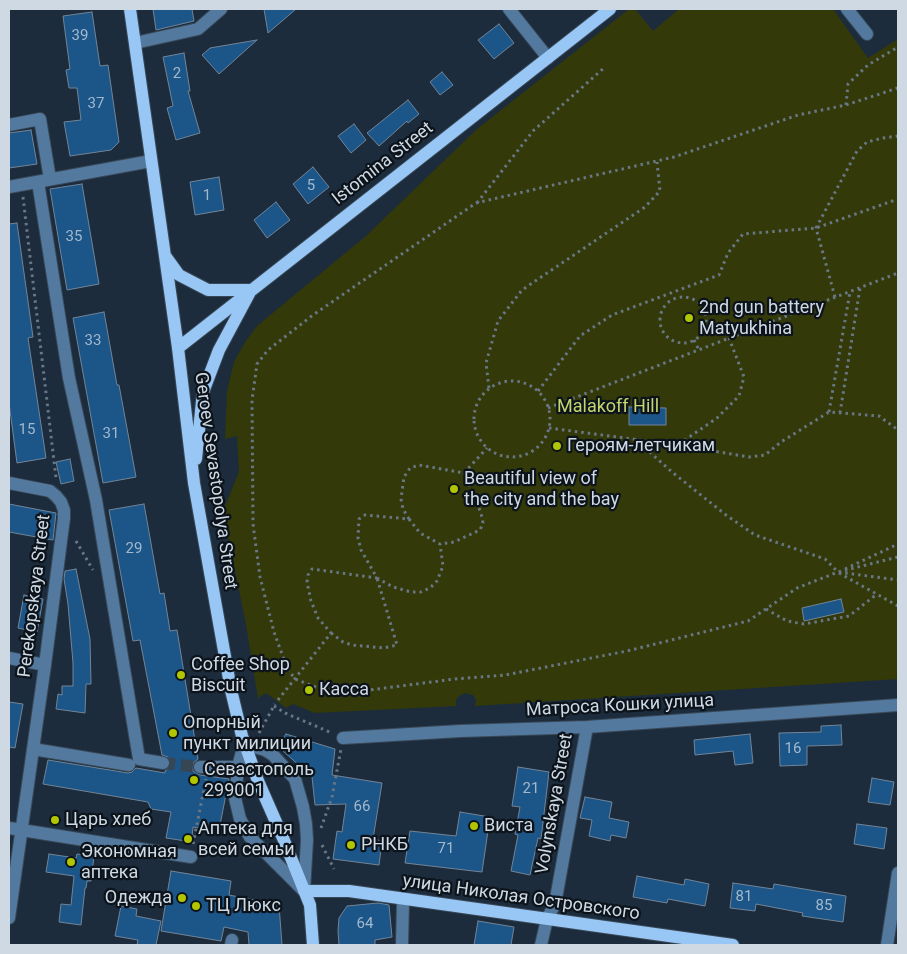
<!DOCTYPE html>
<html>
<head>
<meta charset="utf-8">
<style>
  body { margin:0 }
  #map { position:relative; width:907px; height:954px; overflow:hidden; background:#1c2c3c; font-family:Roboto,sans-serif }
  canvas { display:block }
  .frame { position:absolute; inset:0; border:10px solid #ced9e3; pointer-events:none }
</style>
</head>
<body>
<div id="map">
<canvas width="907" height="954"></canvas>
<div class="frame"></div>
</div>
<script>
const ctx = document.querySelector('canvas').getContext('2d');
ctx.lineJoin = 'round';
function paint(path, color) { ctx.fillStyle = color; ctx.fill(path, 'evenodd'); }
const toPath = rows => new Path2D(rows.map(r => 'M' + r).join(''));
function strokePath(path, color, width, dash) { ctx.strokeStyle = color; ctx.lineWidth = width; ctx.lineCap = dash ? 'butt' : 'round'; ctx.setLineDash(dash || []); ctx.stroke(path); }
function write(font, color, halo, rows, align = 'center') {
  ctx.font = font + ' Roboto,sans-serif'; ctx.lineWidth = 4.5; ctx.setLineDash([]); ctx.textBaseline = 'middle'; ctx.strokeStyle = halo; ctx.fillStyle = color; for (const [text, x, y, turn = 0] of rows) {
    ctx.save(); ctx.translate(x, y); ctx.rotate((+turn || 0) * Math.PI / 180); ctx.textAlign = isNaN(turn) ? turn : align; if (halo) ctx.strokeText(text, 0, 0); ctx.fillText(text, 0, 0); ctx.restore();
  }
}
const green = toPath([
  [629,9,635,9,653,31,679,9,833,9,868,58,898,39,898,679,475,706,476,700,473,695,465,693,459,696,456,700,456,706,315,713,293,704,286,708,266,693,258,698,246,625,223,511,239,472,237,436,225,439,227,391,234,362,245,342,258,325,366,236,477,129]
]);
const building = toPath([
  [153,9,192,9,194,21,156,30,153,9],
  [264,9,296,9,268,33,264,9],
  [92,12,100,66,108,65,119,142,111,150,70,156,64,122,81,120,77,88,69,88,66,70,70,69,63,16,92,12],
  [499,24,514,43,494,59,478,40,499,24],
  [257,40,219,74,202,55,210,48,257,40],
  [184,53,190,91,188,91,200,133,176,140,167,108,173,106,163,57,184,53],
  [442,72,453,85,440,95,430,82,442,72],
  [408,100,419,114,408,123,407,121,379,146,367,133,408,100],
  [354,124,366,140,351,153,338,136,354,124],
  [31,130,37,164,9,168,9,133,31,130],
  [313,167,329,187,308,204,293,184,313,167],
  [219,177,224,210,195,215,190,182,219,177],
  [82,184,99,284,67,290,50,189,82,184],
  [276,202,290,220,267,238,254,220,276,202],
  [17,223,33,337,28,338,46,458,17,463,9,403,9,224,17,223],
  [104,312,117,385,119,385,136,477,103,483,73,318,104,312],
  [629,407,666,408,666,425,629,425,629,407],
  [70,459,74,481,61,484,56,462,70,459],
  [9,504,56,513,53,540,9,532,9,504],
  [144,504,160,594,164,593,170,631,177,630,198,759,193,763,193,771,200,775,229,779,220,825,210,830,193,827,192,837,186,841,166,838,171,812,151,809,148,802,43,784,48,760,128,773,132,772,136,768,165,773,165,771,169,768,171,765,168,757,162,755,140,640,133,641,109,510,144,504],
  [76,569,90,639,91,684,86,684,85,713,56,709,58,694,62,695,62,686,73,686,73,663,68,604,64,579,65,571,76,569],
  [24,595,43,599,37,632,18,628,24,595],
  [841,599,844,612,804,621,802,608,841,599],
  [9,702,23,704,15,748,9,747,9,702],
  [841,725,842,745,807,746,807,765,780,766,779,733,821,732,821,726,841,725],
  [286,734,335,749,332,775,382,783,373,839,382,841,379,865,333,859,337,831,342,832,346,804,315,805,312,777,283,751,286,747,280,743,286,734],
  [750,734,753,763,735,765,733,751,695,755,694,740,750,734],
  [518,767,549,772,541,839,538,838,530,875,511,871,518,835,515,834,520,807,512,806,518,767],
  [872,778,894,782,890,805,868,802,872,778],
  [585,797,612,802,609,818,629,822,626,838,611,835,610,841,589,836,592,820,580,818,585,797],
  [460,812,490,817,482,872,405,863,410,831,456,836,460,812],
  [857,824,887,828,884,849,854,844,857,824],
  [49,854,76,858,77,854,94,856,91,881,87,881,86,888,85,888,81,925,59,922,61,904,71,905,74,876,46,872,49,854],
  [171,871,231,881,229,895,279,905,282,945,249,945,248,932,224,927,221,941,161,931,171,871],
  [637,876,684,885,685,879,709,884,705,906,668,899,667,903,633,897,637,876],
  [733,883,773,889,774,884,846,896,843,922,802,916,803,913,756,904,755,911,730,908,733,883],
  [378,903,389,905,392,937,375,940,375,945,339,945,338,931,339,918,347,906,378,903],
  [121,906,137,909,136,916,161,921,156,945,137,945,138,940,115,936,121,906],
  [478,921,514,927,511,945,474,945,478,921]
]);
const minorTunnel = toPath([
  [163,763,200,767]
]);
const path = toPath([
  [898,88,846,105,798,115,674,157,476,203,313,315,268,350,257,364,252,400,253,524,260,577,274,632,287,668,295,679,326,691,346,693,455,679,505,675,627,651,748,621,797,588,838,572,898,557],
  [846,105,848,84,868,65,898,47],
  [23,197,56,478],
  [477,203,533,131,605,67],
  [835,297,816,228,857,151,867,142,883,138,898,136],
  '660 320a23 23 0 1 1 46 0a23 23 0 1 1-46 0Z',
  [694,340,699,350],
  '474 419a38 38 0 1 1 76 0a38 38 0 1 1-76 0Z',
  [489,388,486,363,498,321,522,290,645,207,660,191,657,162],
  [538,391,580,336,612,315,719,275,728,253,743,234,816,228,898,199],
  [548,408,898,273],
  [829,412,850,292],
  [840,413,860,288],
  [549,428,678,445,749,457,765,455,781,442,829,412,879,416,898,430],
  [635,439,672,472,726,515,755,535,825,559,838,572,898,580],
  [679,444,717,418,739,396,744,377,729,338],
  [464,473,487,448],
  [409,519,420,533,440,544,454,542,480,530,483,523,481,513,464,473],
  [76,541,93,570],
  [845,569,898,544],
  [839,573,898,606],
  [377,578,393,587,411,592,421,592,430,588,437,581,443,566,440,544],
  [766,609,787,621,804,624,849,616,877,594],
  [331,633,343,642,352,645,384,648,397,645,377,578],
  [278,700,331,633,318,618,311,601,307,582,308,575,312,569,377,578,361,550,358,538,359,519,365,515,409,519,403,509,401,499,404,477,410,468,419,465,464,473],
  [274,706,285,713,332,733],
  [259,733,275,704],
  [321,828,332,797,341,749],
  [193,844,206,779],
  [322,845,334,869]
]);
const minor = toPath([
  [509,9,548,58],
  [847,9,867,34],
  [135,43,198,29,221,9],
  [9,125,40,119,50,179],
  [38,182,69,378,96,500,139,759,163,763],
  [9,187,151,161],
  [9,483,50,491,56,496,61,502,64,510,64,518,45,665,9,918],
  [9,658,45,665],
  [343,738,460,731,587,727,898,705],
  [244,744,265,750,273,755,295,779,303,807,306,824,307,840,304,891,250,837,240,819,235,798,238,767,244,744],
  [33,749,129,765],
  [200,767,238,767],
  [9,828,191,857],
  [231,945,232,940],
  [402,945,403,902],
  [541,945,547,919,555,904,587,727],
  [887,945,898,873]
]);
const major = toPath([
  [130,9,178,348,194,483,231,690,242,736,258,781,283,838,310,905,313,945],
  [166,257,179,275,208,290,251,290],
  [178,348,610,9],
  [196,459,203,392,219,350,249,294],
  [304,891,349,891,733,945]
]);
const markers = [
  [689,318,5,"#b1c500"],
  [557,446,5,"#b1c500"],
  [454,489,5,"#b1c500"],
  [181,675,5,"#b1c500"],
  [309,690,5,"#b1c500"],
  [173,733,5,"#b1c500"],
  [194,780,5,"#b1c500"],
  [55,820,5,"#b1c500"],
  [474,826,5,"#b1c500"],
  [188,839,5,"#b1c500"],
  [351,845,5,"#b1c500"],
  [71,862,5,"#b1c500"],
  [182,898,5,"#b1c500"],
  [196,906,5,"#b1c500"]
];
const numberNames = [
  ["39",80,36],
  ["2",177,74],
  ["37",96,104],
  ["5",311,186],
  ["1",207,196],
  ["35",74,237],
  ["33",93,341],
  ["15",27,430],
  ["31",111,434],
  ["29",134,549],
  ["16",793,749],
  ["21",531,789],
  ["66",362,807],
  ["71",446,849],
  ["81",744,897],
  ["85",824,906],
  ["64",365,924]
];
const streetNames = [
  ["Istomina Street",383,164,-38],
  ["Geroev Sevastopolya Street",215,481,82],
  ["Perekopskaya Street",35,596,-83],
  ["Матроса Кошки улица",620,706,-3],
  ["Volynskaya Street",555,804,-80],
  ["улица Николая Островского",521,898,8]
];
const poiNames = [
  ["2nd gun battery",699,308],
  ["Matyukhina",699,329],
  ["Героям-летчикам",567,446],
  ["Beautiful view of",464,479],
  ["the city and the bay",464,500],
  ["Coffee Shop",191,665],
  ["Biscuit",191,686],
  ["Касса",319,690],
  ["Опорный",183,723],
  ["пункт милиции",183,744],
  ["Севастополь",204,770],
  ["299001",204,791],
  ["Царь хлеб",65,820],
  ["Виста",484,826],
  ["Аптека для",198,829],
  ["всей семьи",198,850],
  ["РНКБ",361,845],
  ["Экономная",81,852],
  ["аптека",81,873],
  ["Одежда",172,898,"right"],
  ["ТЦ Люкс",206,906]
];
const parkNames = [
  ["Malakoff Hill",608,407]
];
paint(green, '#333908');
paint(building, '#1c5587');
strokePath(building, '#728598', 1);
strokePath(minorTunnel, '#374655', 12, [12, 6]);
strokePath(minor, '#384857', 14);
strokePath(major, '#384857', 14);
strokePath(path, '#697785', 3, [2.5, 4]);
strokePath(minor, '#53799f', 12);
strokePath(major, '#99c7f5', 12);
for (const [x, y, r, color] of markers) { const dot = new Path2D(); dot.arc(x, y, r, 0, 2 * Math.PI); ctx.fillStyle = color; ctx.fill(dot); strokePath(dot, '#0c131b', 2); }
write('15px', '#a2b8cc', null, numberNames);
write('18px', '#ced9e3', '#0c131b', streetNames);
write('18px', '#ced9e3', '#0c131b', poiNames, 'left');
write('18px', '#c4d56d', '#0c131b', parkNames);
</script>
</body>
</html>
